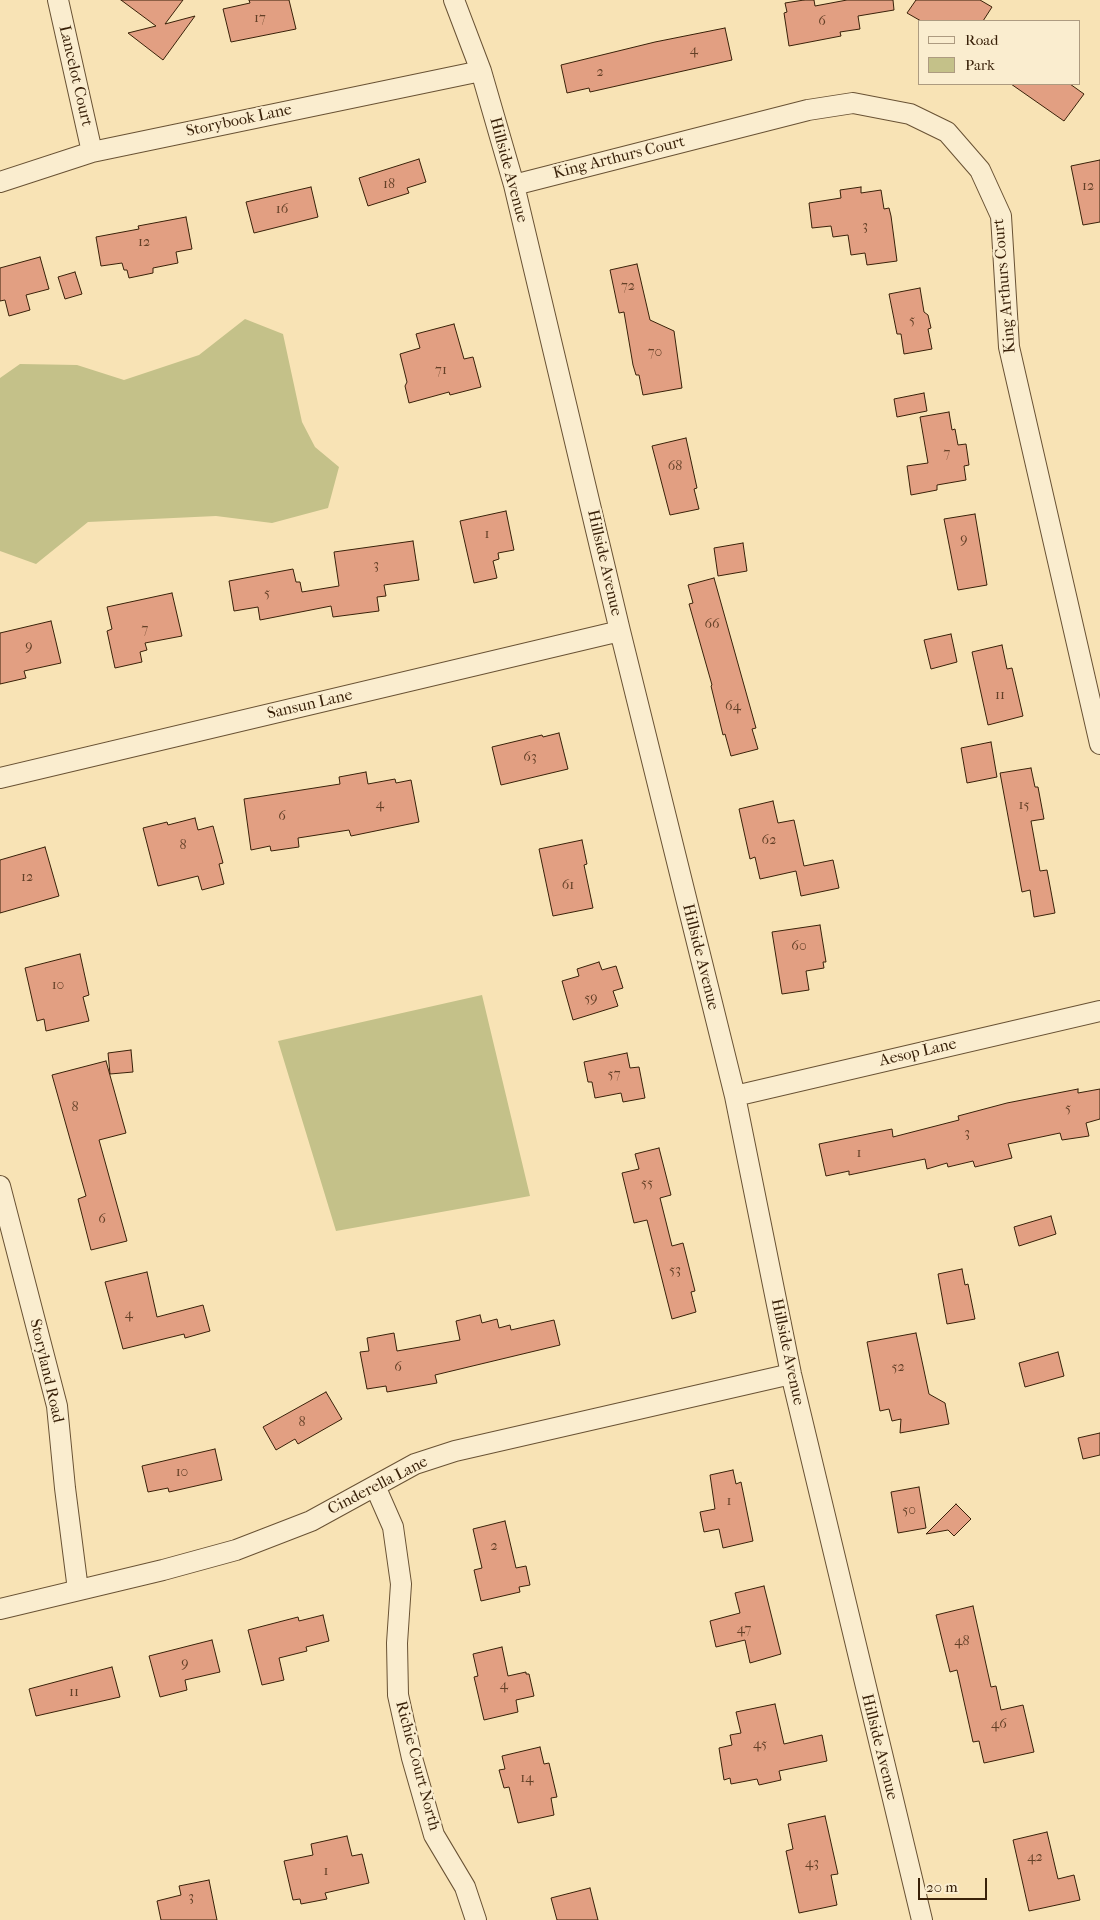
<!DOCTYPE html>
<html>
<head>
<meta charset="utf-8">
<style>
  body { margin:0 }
  #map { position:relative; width:1100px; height:1920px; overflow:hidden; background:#f8e3b5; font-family:"IM FELL French Canon",serif }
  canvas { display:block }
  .legend { position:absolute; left:918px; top:20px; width:162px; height:65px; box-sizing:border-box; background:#faedcf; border:1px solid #ad9b80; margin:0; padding:6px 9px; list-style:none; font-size:15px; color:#392109 }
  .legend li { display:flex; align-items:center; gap:10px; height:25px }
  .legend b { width:25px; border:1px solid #ad9b80 }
  .scale { position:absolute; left:918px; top:1878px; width:69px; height:22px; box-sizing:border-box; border:2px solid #392109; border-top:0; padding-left:6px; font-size:15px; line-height:18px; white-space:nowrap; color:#392109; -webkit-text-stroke:4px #faedcf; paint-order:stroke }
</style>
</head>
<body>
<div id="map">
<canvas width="1100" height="1920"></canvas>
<ul class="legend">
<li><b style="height:6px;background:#faedcf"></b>Road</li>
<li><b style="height:14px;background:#c4c189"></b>Park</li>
</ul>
<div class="scale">20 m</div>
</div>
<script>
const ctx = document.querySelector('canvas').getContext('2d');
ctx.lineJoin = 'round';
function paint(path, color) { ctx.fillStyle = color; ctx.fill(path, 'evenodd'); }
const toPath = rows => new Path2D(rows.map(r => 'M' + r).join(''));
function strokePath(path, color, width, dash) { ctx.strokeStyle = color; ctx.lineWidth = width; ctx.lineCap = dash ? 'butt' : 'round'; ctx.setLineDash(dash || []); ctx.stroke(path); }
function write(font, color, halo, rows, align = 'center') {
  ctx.font = font + ' "IM FELL French Canon",serif'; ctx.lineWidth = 4.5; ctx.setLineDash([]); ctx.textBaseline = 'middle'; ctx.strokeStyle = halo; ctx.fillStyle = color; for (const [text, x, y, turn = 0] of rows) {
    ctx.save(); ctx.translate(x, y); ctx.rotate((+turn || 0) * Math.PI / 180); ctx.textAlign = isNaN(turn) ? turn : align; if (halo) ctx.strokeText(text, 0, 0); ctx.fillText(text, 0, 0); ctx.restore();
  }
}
const green = toPath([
  [245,319,283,334,302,422,315,447,339,467,328,508,272,523,216,516,88,522,36,564,0,551,0,378,20,364,77,365,124,380,199,355],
  [482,995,530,1196,336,1231,278,1041]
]);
const building = toPath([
  [121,0,183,0,165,24,195,16,163,60,128,33,156,26,121,0],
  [249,0,289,0,296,29,231,42,223,9,250,3,249,0],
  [804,0,814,0,815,6,847,0,893,0,894,10,858,16,860,29,840,32,841,36,789,46,784,13,787,12,785,3,804,0],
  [916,0,980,0,992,7,983,21,921,21,907,13,916,0],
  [725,28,732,60,590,92,589,88,567,93,561,65,655,42,725,28],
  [1011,84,1070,84,1084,94,1064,121,1011,84],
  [419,159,426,182,407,188,409,193,368,206,359,178,419,159],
  [1100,160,1100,222,1083,225,1071,166,1100,160],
  [311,187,318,217,254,233,246,202,311,187],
  [861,187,861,193,881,190,884,209,889,208,891,216,897,261,867,265,865,253,851,255,848,235,833,237,831,226,812,228,809,203,841,198,840,190,861,187],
  [186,217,192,249,176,252,178,263,153,268,153,273,129,278,127,270,124,270,122,263,101,266,96,237,139,229,138,226,186,217],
  [40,257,49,289,26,295,30,310,9,316,5,300,0,301,0,268,40,257],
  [637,264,650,320,674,331,682,388,643,395,639,375,636,375,633,365,624,312,619,313,610,270,637,264],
  [75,272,82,294,65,299,58,277,75,272],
  [920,288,924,312,928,315,931,328,928,329,932,349,904,354,901,334,897,334,889,294,920,288],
  [454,324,464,359,473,357,481,387,450,395,449,392,409,403,405,386,407,382,400,354,420,348,416,334,454,324],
  [924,393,927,411,897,417,894,399,924,393],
  [949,412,952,430,955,429,958,445,966,444,969,465,964,466,966,480,937,485,937,490,911,495,907,466,928,463,920,417,949,412],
  [686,438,697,488,694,489,699,509,670,515,652,446,686,438],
  [506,511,514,550,498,553,499,559,493,561,497,578,474,583,460,521,506,511],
  [975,514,987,585,958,590,944,519,975,514],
  [413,541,419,580,384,585,386,596,377,597,379,611,333,617,331,606,260,620,258,607,234,611,229,581,293,569,296,582,300,582,302,592,339,586,334,552,413,541],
  [743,543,747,571,718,576,714,548,743,543],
  [714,578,756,728,752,729,758,749,731,756,725,734,723,735,711,686,712,685,689,604,693,603,688,585,714,578],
  [172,593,182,636,145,643,147,650,140,652,142,662,115,668,107,631,112,629,107,607,172,593],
  [51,621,61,663,24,671,26,678,0,684,0,633,51,621],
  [951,634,957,662,931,669,924,640,951,634],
  [1002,645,1007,669,1012,668,1023,716,988,725,972,652,1002,645],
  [559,733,568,769,501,785,492,747,542,735,543,737,559,733],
  [991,742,997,777,967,783,961,748,991,742],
  [1031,768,1035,787,1038,787,1044,819,1031,821,1040,871,1047,870,1055,913,1034,917,1030,890,1022,892,1000,773,1031,768],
  [366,772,368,784,395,779,396,783,411,780,419,822,351,836,349,830,298,838,299,847,271,851,270,846,251,850,244,799,340,784,339,777,366,772],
  [773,801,778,823,794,820,804,866,833,860,839,888,801,896,796,871,760,879,755,857,750,859,739,809,773,801],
  [195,818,198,830,213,826,223,863,219,864,224,884,202,890,198,876,158,886,143,828,167,822,168,825,195,818],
  [582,840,587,864,584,865,593,908,553,916,539,849,582,840],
  [45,847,59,896,0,913,0,860,45,847],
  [820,925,826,962,823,962,824,968,806,971,809,990,782,994,772,932,820,925],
  [80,954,89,995,83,997,89,1021,46,1031,44,1019,37,1021,25,968,80,954],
  [599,962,602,970,616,966,623,988,613,991,618,1006,573,1020,562,981,579,976,577,969,599,962],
  [131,1050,133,1072,110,1074,108,1053,131,1050],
  [627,1053,630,1068,639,1067,645,1098,623,1102,621,1093,595,1098,592,1082,588,1082,584,1062,627,1053],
  [106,1061,126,1133,99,1140,127,1241,91,1250,78,1199,86,1196,52,1075,106,1061],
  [1078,1089,1078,1093,1100,1089,1100,1119,1086,1123,1089,1136,1062,1140,1060,1133,1008,1144,1012,1158,975,1167,973,1161,948,1167,947,1163,927,1169,925,1159,849,1175,849,1171,826,1176,819,1144,892,1129,893,1137,959,1120,958,1116,1007,1103,1078,1089],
  [659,1148,671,1195,660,1198,672,1246,683,1243,695,1291,691,1292,696,1312,672,1319,647,1220,634,1223,622,1173,639,1169,635,1154,659,1148],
  [1051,1216,1056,1234,1019,1246,1014,1227,1051,1216],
  [962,1269,965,1285,968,1284,975,1319,947,1324,938,1274,962,1269],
  [147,1272,157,1317,203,1305,210,1331,185,1338,184,1334,123,1349,105,1282,147,1272],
  [480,1315,482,1323,497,1319,499,1328,510,1325,511,1330,554,1320,560,1345,435,1375,437,1383,387,1392,386,1386,367,1389,360,1352,369,1351,367,1338,394,1333,397,1351,460,1340,456,1321,480,1315],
  [916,1333,929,1394,945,1403,949,1424,900,1433,901,1419,892,1421,889,1409,880,1411,867,1342,916,1333],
  [1058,1352,1064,1376,1025,1387,1019,1363,1058,1352],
  [326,1392,342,1419,298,1444,295,1439,276,1450,263,1427,326,1392],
  [1100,1433,1100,1455,1083,1459,1078,1438,1100,1433],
  [215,1449,222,1480,169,1492,168,1488,148,1492,142,1466,215,1449],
  [733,1470,736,1484,741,1482,753,1541,723,1548,719,1529,704,1532,700,1512,715,1509,710,1475,733,1470],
  [919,1487,926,1528,898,1533,891,1492,919,1487],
  [956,1504,971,1519,954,1536,948,1530,926,1534,956,1504],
  [505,1521,516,1568,526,1566,530,1585,519,1587,520,1592,481,1601,474,1570,482,1568,473,1529,505,1521],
  [764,1586,781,1654,750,1663,745,1640,716,1647,710,1621,740,1613,735,1593,764,1586],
  [973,1606,991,1687,996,1686,1001,1710,1023,1705,1034,1752,984,1763,979,1741,973,1742,957,1670,950,1672,936,1615,973,1606],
  [323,1615,329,1641,306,1647,307,1651,279,1658,284,1680,262,1685,248,1630,298,1617,299,1621,323,1615],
  [212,1640,220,1672,185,1680,187,1690,160,1697,149,1656,212,1640],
  [502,1647,508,1676,526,1672,526,1674,529,1674,534,1696,516,1700,518,1712,484,1720,474,1677,478,1676,473,1654,502,1647],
  [112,1667,120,1697,36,1716,29,1689,112,1667],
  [775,1704,784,1744,822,1735,827,1761,779,1771,781,1780,759,1785,757,1779,731,1784,730,1778,724,1780,719,1748,732,1745,730,1735,741,1733,736,1712,775,1704],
  [540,1747,544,1764,549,1763,557,1797,551,1798,554,1815,518,1823,509,1787,504,1788,499,1770,505,1769,502,1756,540,1747],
  [825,1816,838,1874,831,1875,837,1905,799,1913,786,1851,793,1849,788,1824,825,1816],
  [1047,1832,1058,1879,1074,1875,1080,1900,1029,1911,1013,1840,1047,1832],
  [347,1836,352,1856,362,1854,369,1883,325,1893,327,1899,301,1904,300,1899,293,1900,284,1861,313,1855,311,1844,347,1836],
  [209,1880,217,1920,161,1920,157,1901,181,1895,179,1886,209,1880],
  [590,1888,598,1920,557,1920,551,1898,590,1888]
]);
const street = toPath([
  [58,0,92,152],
  [454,0,481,71,514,185,620,631,735,1096,791,1374,922,1920],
  [0,182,92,152,481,71],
  [514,185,808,110,853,103,910,114,947,132,980,170,1001,216,1009,347,1100,744],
  [0,778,620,631],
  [735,1096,1100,1011],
  [0,1186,57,1406,65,1488,78,1590],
  [375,1486,393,1527,401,1584,397,1643,398,1695,412,1758,434,1835,465,1887,476,1920],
  [0,1609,163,1570,236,1550,311,1521,415,1464,455,1451,791,1374]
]);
const numberNames = [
  ["17",260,19],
  ["6",822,22],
  ["4",694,51],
  ["2",600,73],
  ["18",389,185],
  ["12",1088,187],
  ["16",282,210],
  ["3",865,227],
  ["12",144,243],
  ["72",628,287],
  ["5",912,321],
  ["70",655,353],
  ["71",441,371],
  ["7",947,454],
  ["68",675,467],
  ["1",487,535],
  ["9",964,540],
  ["3",376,566],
  ["5",267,594],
  ["66",712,625],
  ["7",145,630],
  ["9",29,647],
  ["11",1000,696],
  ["64",733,707],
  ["63",530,758],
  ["4",380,805],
  ["15",1024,806],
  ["6",282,817],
  ["62",769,841],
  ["8",183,846],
  ["12",27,878],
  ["61",568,886],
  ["60",799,947],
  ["10",58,986],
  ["59",591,999],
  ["57",614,1075],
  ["8",75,1108],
  ["5",1068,1109],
  ["3",967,1134],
  ["1",859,1154],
  ["55",647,1184],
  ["6",102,1220],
  ["53",675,1271],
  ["4",129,1315],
  ["6",398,1368],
  ["52",898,1368],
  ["8",302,1423],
  ["10",182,1473],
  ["1",729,1502],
  ["50",909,1511],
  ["2",494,1547],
  ["47",744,1630],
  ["48",962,1642],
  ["9",185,1664],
  ["4",504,1686],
  ["11",74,1693],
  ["46",999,1725],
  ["45",760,1745],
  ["14",527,1779],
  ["42",1035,1858],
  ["43",812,1864],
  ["1",326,1872],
  ["3",191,1898]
];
const streetNames = [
  ["Lancelot Court",75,76,77],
  ["Storybook Lane",239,121,-12],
  ["King Arthurs Court",619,158,-14],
  ["Hillside Avenue",508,170,75],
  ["King Arthurs Court",1005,286,-95],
  ["Hillside Avenue",604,563,77],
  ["Sansun Lane",310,705,-13],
  ["Hillside Avenue",700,957,76],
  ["Aesop Lane",918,1053,-13],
  ["Hillside Avenue",787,1352,78],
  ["Storyland Road",46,1371,77],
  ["Cinderella Lane",378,1486,-27],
  ["Hillside Avenue",879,1747,76],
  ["Richie Court North",417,1766,75]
];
paint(green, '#c4c189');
paint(building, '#e29f82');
strokePath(building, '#392109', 1);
strokePath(street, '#695234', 22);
strokePath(street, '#faedcf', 20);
write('14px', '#634027', null, numberNames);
write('16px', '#392109', '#faedcf', streetNames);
</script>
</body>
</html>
